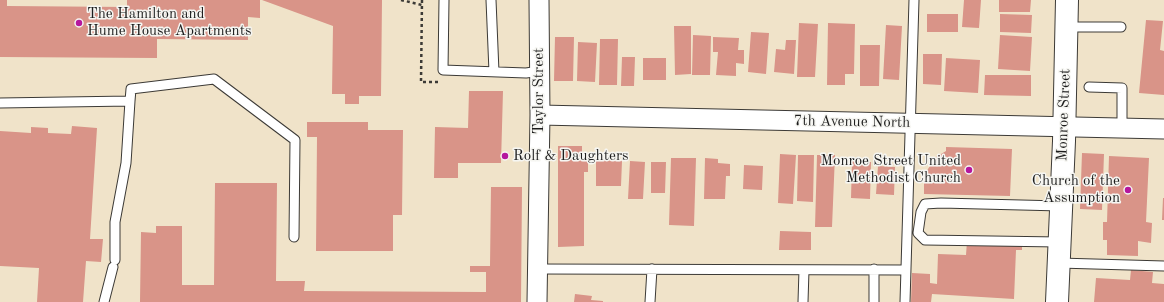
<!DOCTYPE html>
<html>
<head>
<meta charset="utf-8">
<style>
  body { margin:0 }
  canvas { display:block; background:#f0e3c9 }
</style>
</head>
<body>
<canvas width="1164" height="302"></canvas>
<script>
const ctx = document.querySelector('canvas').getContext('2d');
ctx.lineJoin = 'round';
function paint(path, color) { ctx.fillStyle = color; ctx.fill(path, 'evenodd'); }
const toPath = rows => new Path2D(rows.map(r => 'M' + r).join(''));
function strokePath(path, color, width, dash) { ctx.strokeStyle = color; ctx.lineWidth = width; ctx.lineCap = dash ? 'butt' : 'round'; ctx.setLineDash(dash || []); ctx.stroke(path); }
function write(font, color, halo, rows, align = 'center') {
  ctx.font = font + ' "Old Standard TT",serif'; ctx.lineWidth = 3; ctx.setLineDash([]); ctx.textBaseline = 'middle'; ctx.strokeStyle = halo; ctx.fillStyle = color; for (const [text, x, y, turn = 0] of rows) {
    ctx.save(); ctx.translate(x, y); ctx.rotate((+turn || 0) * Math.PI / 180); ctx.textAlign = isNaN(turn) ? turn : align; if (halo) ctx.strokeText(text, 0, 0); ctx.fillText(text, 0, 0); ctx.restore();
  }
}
const building = toPath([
  [0,0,7,0,7,6,127,7,127,0,260,0,260,18,248,17,248,40,157,39,157,58,0,57],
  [262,0,382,0,381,96,359,96,359,104,345,104,345,94,332,94,333,26],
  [964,0,981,0,979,28,962,27],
  [999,0,1031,0,1030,12,999,12],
  [927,14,958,14,958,32,927,32],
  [1000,14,1032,15,1031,33,1000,32],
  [1146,20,1163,21,1160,50,1164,51,1164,95,1139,93],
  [799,23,818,24,815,77,797,77],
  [828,23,855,24,854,74,845,74,845,85,827,85],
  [886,25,902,26,899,80,883,79],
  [674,26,691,26,691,74,675,75],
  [751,32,769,33,766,74,748,72],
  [693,35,711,36,710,75,692,75],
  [1000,35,1032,37,1030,71,998,69],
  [555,37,574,37,573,81,554,81],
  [713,37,739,38,738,50,744,50,744,64,736,63,736,76,716,75,718,52,713,52],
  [600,39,618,39,617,85,599,85],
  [786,40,796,40,794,74,774,72,776,49,785,50],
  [578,42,597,43,595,82,577,81],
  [860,45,880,45,879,86,860,86],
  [923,54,942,54,941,85,923,84],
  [622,57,635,57,634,86,621,86],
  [643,58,666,58,666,80,643,80],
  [946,58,980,60,978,93,944,91],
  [985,75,1031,75,1031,96,984,95],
  [469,91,503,91,501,163,458,163,458,178,434,178,435,127,468,128],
  [307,122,368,122,368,130,403,130,402,215,393,215,393,251,316,251,317,137,307,137],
  [72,126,97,128,90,239,103,239,101,262,86,261,83,302,37,302,39,268,0,266,0,131,31,133,31,127,48,128,48,133,71,134],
  [558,146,582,146,582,157,588,157,588,172,584,172,584,246,558,247],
  [946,147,1012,149,1010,196,924,194,924,175,936,157,946,151],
  [1082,153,1104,154,1102,210,1080,209],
  [780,154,796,155,793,204,778,203],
  [798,155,814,155,813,202,797,201],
  [817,155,835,155,832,227,815,227],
  [1109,156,1149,158,1146,222,1152,223,1151,243,1138,241,1138,256,1107,255,1107,240,1103,240,1103,222,1107,222],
  [671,158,696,158,694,226,669,225],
  [705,158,718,159,718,163,730,164,730,176,726,176,725,199,704,199],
  [596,160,622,161,621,186,596,186],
  [630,161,645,162,643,199,628,199],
  [852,161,871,162,870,199,851,198],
  [651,162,666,162,665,193,651,193],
  [744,165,763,166,762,190,743,189],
  [878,166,895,167,894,195,876,194],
  [215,183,277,183,276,281,305,281,304,291,486,292,486,272,470,272,470,266,490,266,491,187,522,187,521,302,140,302,141,232,156,233,156,226,182,226,182,285,214,285],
  [1163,198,1164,198,1164,220,1162,220],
  [780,231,811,232,811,250,779,250],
  [967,241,1022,244,1022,250,1016,250,1014,299,932,294,931,302,911,302,912,273,930,274,930,283,937,284,938,254,966,255],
  [1131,270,1153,272,1152,283,1164,284,1164,302,1094,302,1096,278,1130,280],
  [575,294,592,296,591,300,603,301,603,302,574,302]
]);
const path = toPath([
  [401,0,422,5],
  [422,0,421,82,439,82]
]);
const service = toPath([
  [444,0,443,70,526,73,540,71],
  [491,0,494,72],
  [1066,27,1121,27],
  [1089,87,1122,88,1122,128],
  [0,103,130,101,131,89,214,79,295,140,294,237],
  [1059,242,925,240,918,233,921,212,925,204,941,203,1061,206],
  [115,260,115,222,126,163,130,101],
  [1059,263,1164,266],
  [537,269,906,270],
  [104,302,113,267],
  [650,302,652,269],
  [803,302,804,270],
  [874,302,874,269],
  [905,302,914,0]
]);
const minor = toPath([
  [540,115,1164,129],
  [537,302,540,115,539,0]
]);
const tertiary = toPath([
  [1057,302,1064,141,1067,0]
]);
const markers = [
  [79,23,4,"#b5179e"],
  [505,156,4,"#b5179e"],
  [969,170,4,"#b5179e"],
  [1128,190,4,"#b5179e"]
];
const poiNames = [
  ["The Hamilton and",87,14],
  ["Hume House Apartments",87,31],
  ["Rolf & Daughters",513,156],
  ["Monroe Street United",961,161,"right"],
  ["Methodist Church",961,178,"right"],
  ["Church of the",1120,181,"right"],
  ["Assumption",1120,198,"right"]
];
const streetNames = [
  ["Taylor Street",539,91,-90],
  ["Monroe Street",1064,115,-88],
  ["7th Avenue North",852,122,1]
];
paint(building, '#d99488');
strokePath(service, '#3c3a36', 11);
strokePath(minor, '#3c3a36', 21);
strokePath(tertiary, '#3c3a36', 24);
strokePath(path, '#3c3a36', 2.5, [3, 3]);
strokePath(service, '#fff', 9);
strokePath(minor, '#fff', 19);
strokePath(tertiary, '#fff', 22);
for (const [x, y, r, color] of markers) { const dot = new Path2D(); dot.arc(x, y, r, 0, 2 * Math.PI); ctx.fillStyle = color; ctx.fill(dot); strokePath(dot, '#f6f6f2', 1.5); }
write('15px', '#1c1c1c', '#f6f6f2', poiNames, 'left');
write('15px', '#1c1c1c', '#f6f6f2', streetNames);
</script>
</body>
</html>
